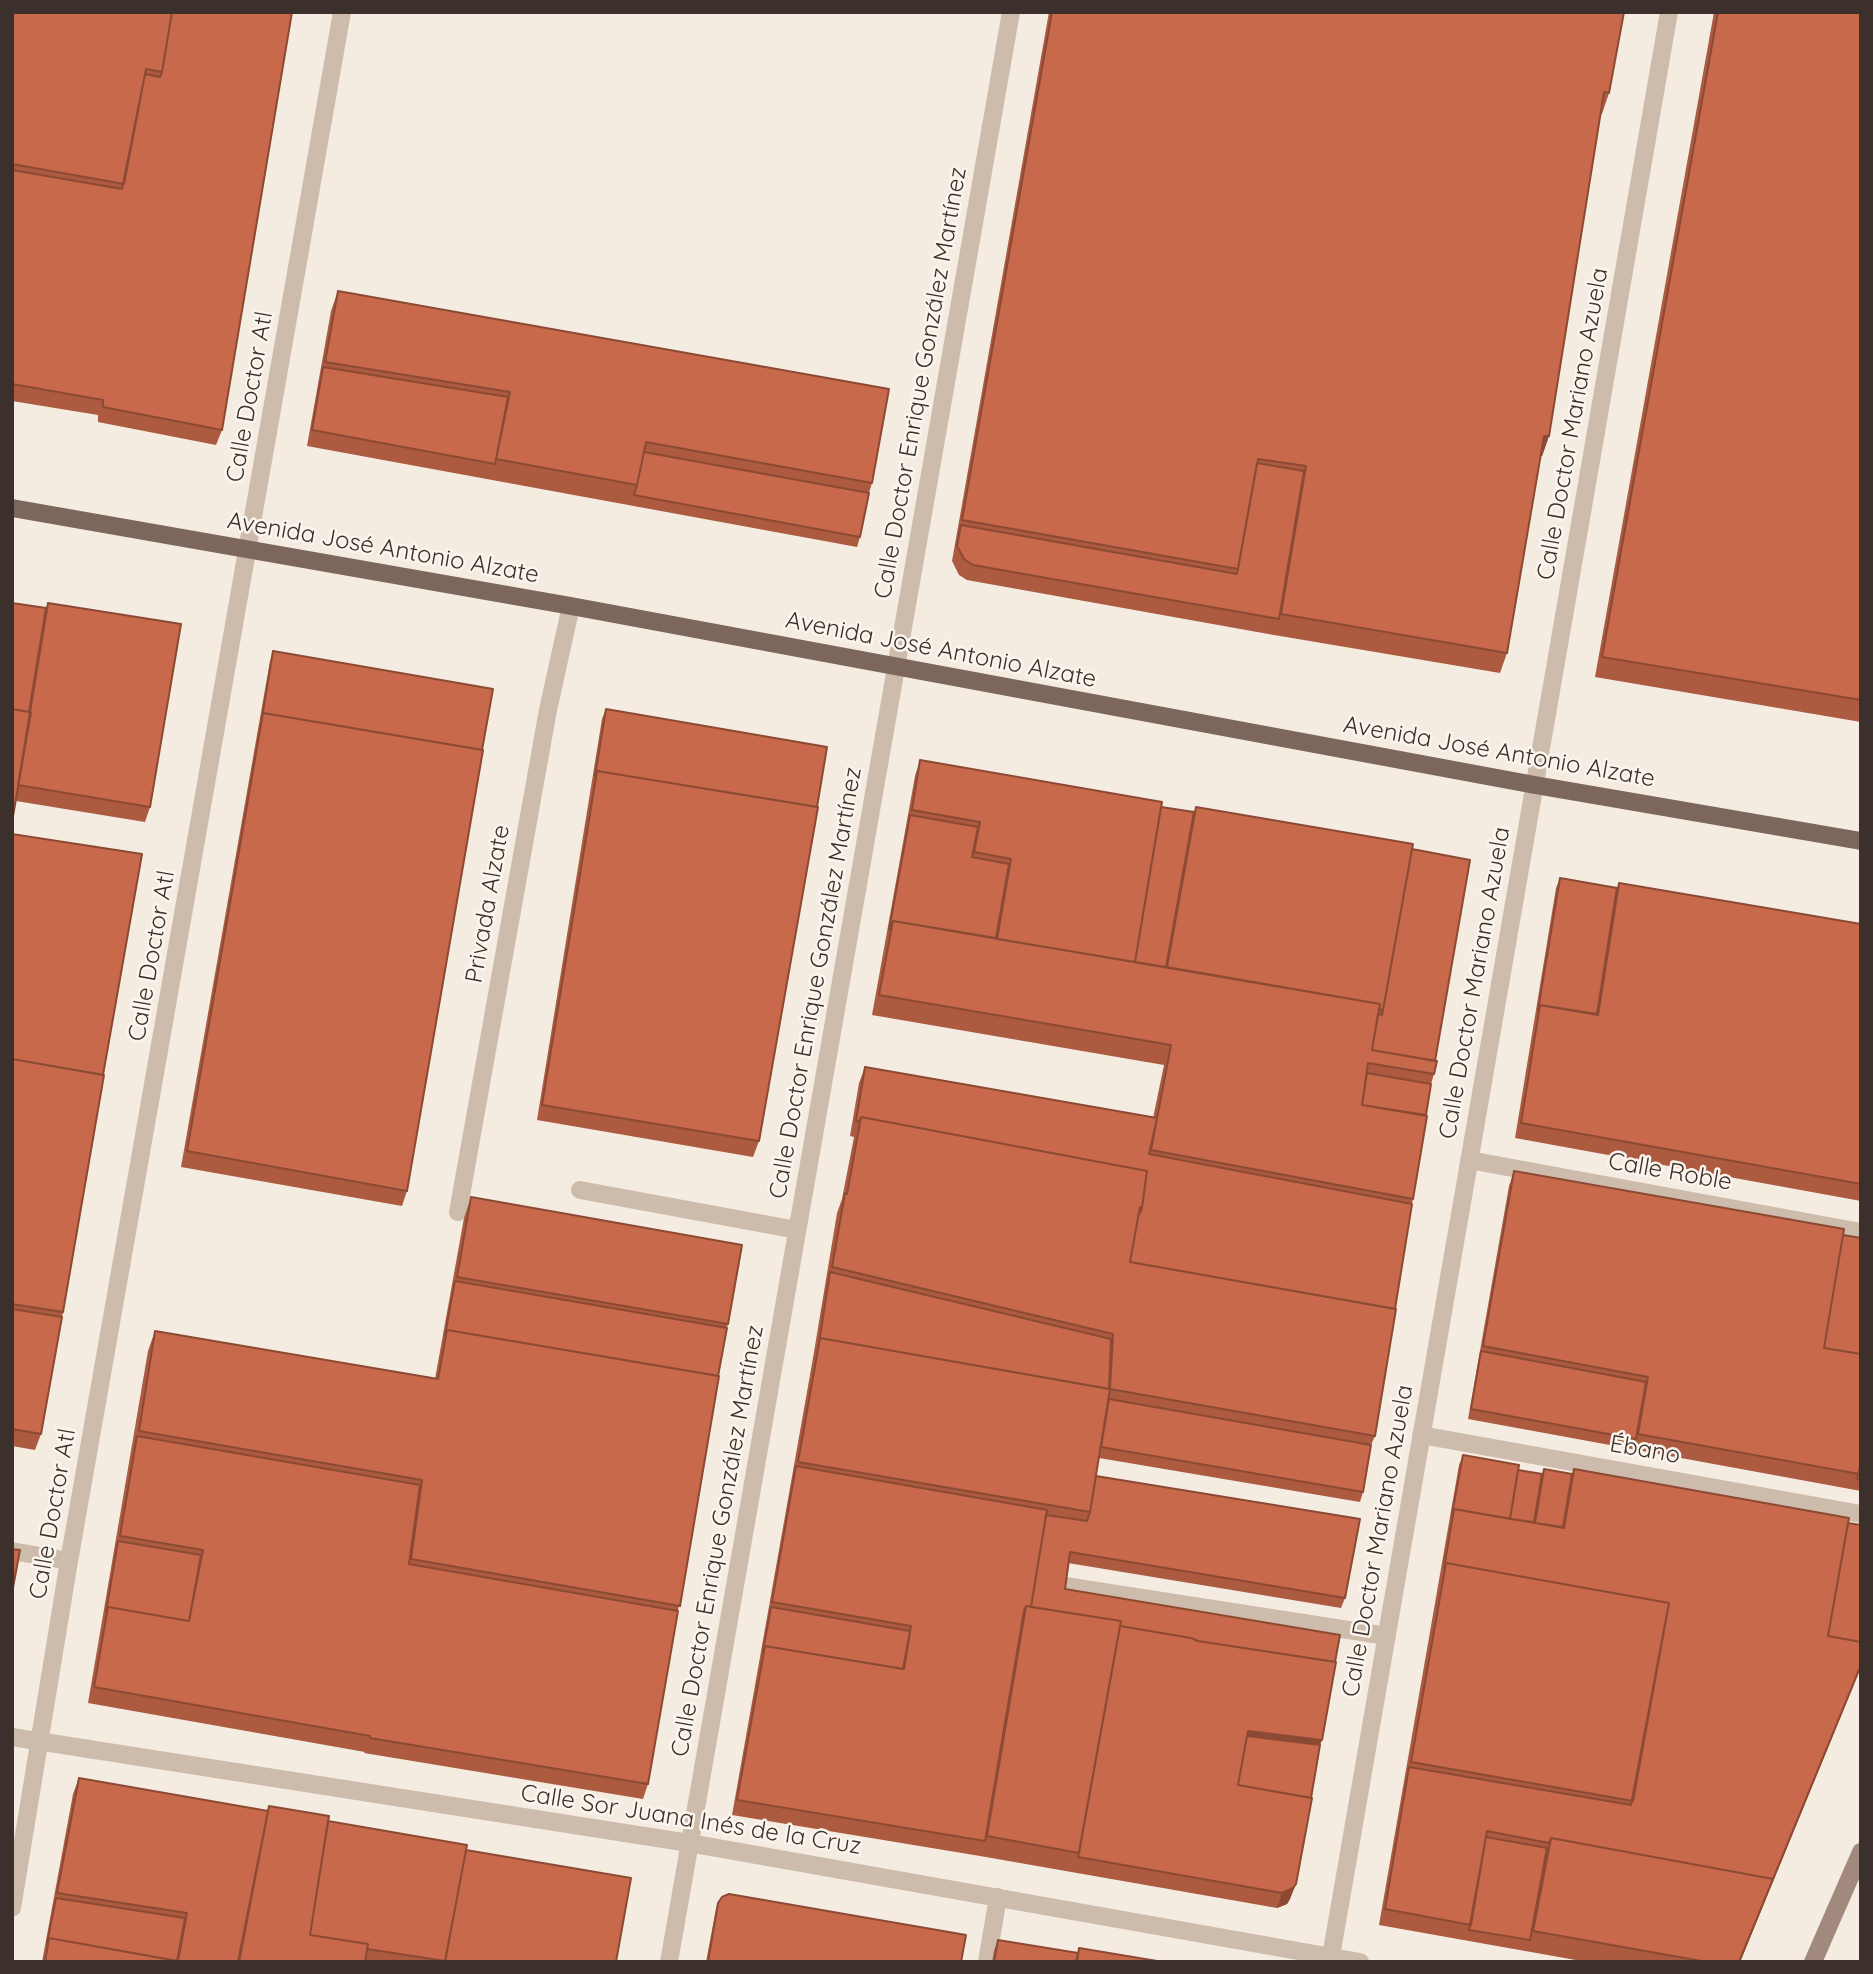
<!DOCTYPE html>
<html>
<head>
<meta charset="utf-8">
<style>
  body { margin:0 }
  #map { position:relative; width:1873px; height:1974px; overflow:hidden; background:#f4ebe1; font-family:Quicksand,sans-serif }
  canvas { display:block }
  .frame { position:absolute; inset:0; border:14px solid #3b302b; pointer-events:none }
</style>
</head>
<body>
<div id="map">
<canvas width="1873" height="1974"></canvas>
<div class="frame"></div>
</div>
<script>
const ctx = document.querySelector('canvas').getContext('2d');
ctx.lineJoin = 'round';
const toPath = rows => new Path2D(rows.map(r => 'M' + r).join(''));
function strokePath(path, color, width, dash) { ctx.strokeStyle = color; ctx.lineWidth = width; ctx.lineCap = dash ? 'butt' : 'round'; ctx.setLineDash(dash || []); ctx.stroke(path); }
function paint(path, color) { ctx.fillStyle = color; ctx.fill(path, 'evenodd'); }
function write(font, color, halo, rows, align = 'center') {
  ctx.font = font + ' Quicksand,sans-serif'; ctx.lineWidth = 5; ctx.setLineDash([]); ctx.textBaseline = 'middle'; ctx.strokeStyle = halo; ctx.fillStyle = color; for (const [text, x, y, turn = 0] of rows) {
    ctx.save(); ctx.translate(x, y); ctx.rotate((+turn || 0) * Math.PI / 180); ctx.textAlign = isNaN(turn) ? turn : align; if (halo) ctx.strokeText(text, 0, 0); ctx.fillText(text, 0, 0); ctx.restore();
  }
}
const lane = toPath([
  [580,1190,797,1230],
  [12,1551,69,1561]
]);
const street = toPath([
  [1469,1160,1861,1232],
  [458,1212,548,710,571,606],
  [1421,1435,1861,1514],
  [1065,1586,1387,1636],
  [12,1737,689,1843,1360,1962],
  [12,1908,69,1561,342,12],
  [669,1962,1011,12],
  [987,1962,998,1897],
  [1330,1962,1669,12]
]);
const secondary = toPath([
  [1813,1962,1861,1852]
]);
const primary = toPath([
  [12,508,571,606,1535,785,1861,841]
]);
const wall = toPath([
  [12,12,292,12,222,430,216,445,98,422,98,415,12,401],
  [1049,12,1624,12,1609,93,1602,114,1600,113,1549,436,1542,456,1540,456,1507,653,1500,673,1274,635,967,580,959,575,952,561],
  [1714,12,1861,12,1861,722,1595,677],
  [338,291,872,483,869,493,860,537,857,547,307,446,331,311],
  [48,603,150,807,145,822,16,801,46,608],
  [273,651,407,1191,402,1206,181,1167,270,661],
  [606,709,759,1141,753,1157,537,1120,602,719],
  [920,760,1161,807,1194,812,1196,807,1412,849,1435,1061,1434,1074,1431,1084,1426,1115,1413,1199,1412,1204,1375,1436,1371,1445,1363,1492,1360,1502,1099,1458,1096,1476,1345,1598,1341,1608,1068,1563,1065,1589,1320,1745,1290,1899,1287,1904,1277,1908,980,1856,732,1815,813,1358,837,1213,842,1199,854,1137,850,1136,859,1083,865,1067,1153,1118,1164,1065,872,1015,915,776],
  [12,834,103,1075,63,1312,41,1434,35,1450,12,1446],
  [1560,878,1617,888,1619,883,1861,924,1861,1201,1515,1138,1556,888],
  [1514,1171,1861,1238,1861,1491,1468,1419,1509,1186],
  [471,1197,728,1324,727,1328,648,1784,643,1799,364,1753,365,1752,88,1703,148,1351,155,1331,435,1379,464,1218],
  [1463,1455,1518,1470,1542,1474,1544,1469,1572,1474,1574,1469,1861,1525,1861,1667,1740,1962,1587,1962,1379,1925,1459,1465],
  [79,1778,268,1811,269,1806,328,1821,466,1850,616,1962,42,1962,73,1794],
  [718,1903,961,1962,706,1962,715,1914],
  [998,1940,1078,1953,1079,1948,1163,1962,992,1962,994,1951]
]);
const shadedWall = toPath([
  [1544,436,1549,436,1542,456,1536,456],
  [1861,1665,1740,1962,1739,1962],
  [1248,1731,1322,1740,1316,1756,1245,1746],
  [1296,1884,1290,1899,1287,1904,1277,1908,1282,1893]
]);
const building = toPath([
  [12,12,172,12,162,72,146,69,124,184,12,164,12,12],
  [172,12,292,12,222,430,103,407,103,400,12,384,12,170,122,189,145,74,160,77,162,72,172,12],
  [1052,12,1624,12,1609,93,1604,92,1549,436,1544,436,1507,653,1281,614,1306,466,1258,459,1238,569,962,520,1052,12],
  [1718,12,1861,12,1861,700,1602,657,1718,12],
  [338,291,889,389,872,483,646,442,637,485,496,459,510,392,325,362,338,291],
  [323,367,508,397,495,464,312,430,323,367],
  [644,452,869,493,860,537,634,495,637,485,644,452],
  [1257,463,1304,471,1279,619,973,565,964,559,957,546,961,525,1237,574,1257,463],
  [12,603,46,608,29,712,12,709,12,603],
  [48,603,181,624,150,807,18,785,48,603],
  [273,651,493,689,482,750,263,713,262,718,273,651],
  [12,709,31,712,12,822,12,709],
  [606,709,827,747,817,807,597,771,595,776,606,709],
  [263,713,483,750,407,1191,187,1151,263,713],
  [920,760,1162,802,1135,962,997,939,1011,859,974,852,980,822,912,810,920,760],
  [597,771,818,807,759,1141,542,1105,597,771],
  [1161,807,1194,812,1166,967,1135,962,1161,807],
  [1196,807,1413,844,1383,1010,1379,1009,1380,1004,1167,967,1196,807],
  [910,815,978,827,972,857,1009,864,996,938,893,921,889,930,910,815],
  [12,834,142,854,103,1075,12,1059,12,834],
  [1412,849,1470,860,1435,1061,1372,1050,1378,1014,1382,1015,1383,1010,1412,849],
  [1560,878,1617,888,1597,1014,1540,1005,1538,1010,1560,878],
  [1619,883,1861,924,1861,1184,1521,1123,1540,1005,1598,1015,1619,883],
  [893,921,1380,1004,1372,1050,1437,1061,1434,1074,1368,1063,1362,1105,1427,1116,1413,1199,1151,1150,1171,1045,879,995,893,921],
  [12,1059,104,1075,63,1312,12,1304,12,1059],
  [865,1067,1157,1118,1149,1154,1412,1204,1395,1309,1130,1262,1139,1212,1140,1213,1142,1208,1147,1171,861,1117,859,1122,856,1121,865,1067],
  [1367,1073,1431,1084,1426,1115,1362,1105,1367,1073],
  [861,1117,1147,1171,1142,1208,1140,1207,1130,1262,1396,1309,1375,1436,1110,1389,1113,1334,832,1267,845,1193,847,1194,861,1117],
  [1514,1171,1844,1229,1824,1348,1861,1354,1861,1462,1859,1474,1638,1434,1648,1377,1483,1346,1514,1171],
  [471,1197,742,1245,728,1324,457,1277,471,1197],
  [1843,1235,1861,1238,1861,1354,1824,1348,1843,1235],
  [830,1272,1111,1339,1109,1389,820,1338,819,1343,830,1272],
  [455,1281,727,1328,718,1376,447,1330,445,1335,455,1281],
  [12,1309,62,1317,41,1434,12,1429,12,1309],
  [447,1330,719,1376,680,1606,411,1559,422,1480,139,1431,155,1331,438,1379,447,1330],
  [820,1338,1110,1389,1090,1512,798,1462,820,1338],
  [1481,1351,1646,1382,1636,1439,1471,1409,1481,1351],
  [1109,1399,1371,1445,1363,1492,1101,1447,1109,1399],
  [137,1436,420,1485,409,1564,678,1611,648,1784,370,1738,370,1736,94,1687,108,1607,189,1621,203,1550,120,1536,137,1436],
  [1463,1455,1519,1465,1510,1519,1454,1509,1452,1514,1463,1455],
  [1861,1462,1861,1480,1857,1479,1861,1462],
  [796,1466,1047,1510,1031,1607,1026,1606,1024,1611,985,1841,737,1800,765,1646,904,1669,911,1626,772,1602,796,1466],
  [1544,1469,1572,1474,1563,1527,1535,1523,1544,1469],
  [1574,1469,1849,1518,1828,1636,1861,1642,1861,1665,1771,1884,1773,1879,1551,1838,1549,1843,1487,1831,1471,1925,1385,1909,1409,1767,1631,1805,1669,1603,1446,1563,1444,1568,1454,1509,1564,1528,1574,1469],
  [1518,1470,1542,1474,1534,1522,1510,1519,1518,1470],
  [1096,1476,1360,1519,1345,1598,1070,1552,1065,1589,1340,1635,1335,1662,1198,1641,1191,1638,1120,1626,1121,1621,1031,1607,1046,1515,1087,1521,1090,1512,1096,1476],
  [1848,1523,1861,1525,1861,1642,1828,1636,1848,1523],
  [118,1541,201,1555,189,1621,108,1607,106,1612,118,1541],
  [12,1549,20,1550,12,1593,12,1549],
  [1446,1563,1669,1603,1633,1801,1411,1762,1446,1563],
  [1026,1606,1121,1621,1079,1853,987,1836,1026,1606],
  [771,1607,910,1631,903,1669,765,1646,763,1651,771,1607],
  [1120,1626,1191,1638,1198,1641,1336,1662,1322,1740,1248,1731,1238,1785,1312,1798,1296,1884,1293,1888,1282,1893,1078,1857,1120,1626],
  [1247,1736,1320,1745,1311,1798,1238,1785,1247,1736],
  [79,1778,268,1811,238,1962,45,1962,49,1938,178,1961,187,1913,57,1893,79,1778],
  [269,1806,329,1816,310,1935,368,1944,365,1962,239,1962,269,1806],
  [328,1821,467,1845,445,1961,367,1949,368,1944,310,1935,328,1821],
  [1486,1837,1547,1848,1530,1940,1469,1930,1486,1837],
  [1551,1838,1773,1879,1739,1962,1707,1962,1533,1931,1551,1838],
  [466,1850,631,1878,616,1962,445,1962,466,1850],
  [729,1894,966,1935,961,1962,708,1962,718,1903,722,1897,729,1894],
  [56,1898,185,1918,177,1961,49,1938,47,1943,56,1898],
  [998,1940,1078,1953,1076,1962,994,1962,998,1940],
  [1079,1948,1163,1962,1077,1962,1079,1948]
]);
const streetNames = [
  ["Calle Doctor Enrique González Martínez",921,383,-80],
  ["Calle Doctor Atl",250,397,-80],
  ["Calle Doctor Mariano Azuela",1573,424,-80],
  ["Avenida José Antonio Alzate",383,548,10],
  ["Avenida José Antonio Alzate",941,650,11],
  ["Avenida José Antonio Alzate",1499,752,10],
  ["Privada Alzate",488,904,-80],
  ["Calle Doctor Atl",152,956,-80],
  ["Calle Doctor Enrique González Martínez",816,983,-80],
  ["Calle Doctor Mariano Azuela",1475,983,-80],
  ["Calle Roble",1670,1172,10],
  ["Ébano",1645,1450,10],
  ["Calle Doctor Atl",53,1514,-80],
  ["Calle Doctor Enrique González Martínez",718,1541,-80],
  ["Calle Doctor Mariano Azuela",1378,1541,-80],
  ["Calle Sor Juana Inés de la Cruz",691,1820,9]
];
strokePath(lane, '#cdbbac', 18);
strokePath(street, '#cdbbac', 18);
strokePath(secondary, '#a18a7d', 18);
strokePath(primary, '#7d675c', 18);
paint(wall, '#ac5a40');
paint(shadedWall, '#8c4a34');
paint(building, '#c8694b');
strokePath(building, '#8c4a34', 2);
write('24px', '#3b302b', '#fbf5ee', streetNames);
</script>
</body>
</html>
